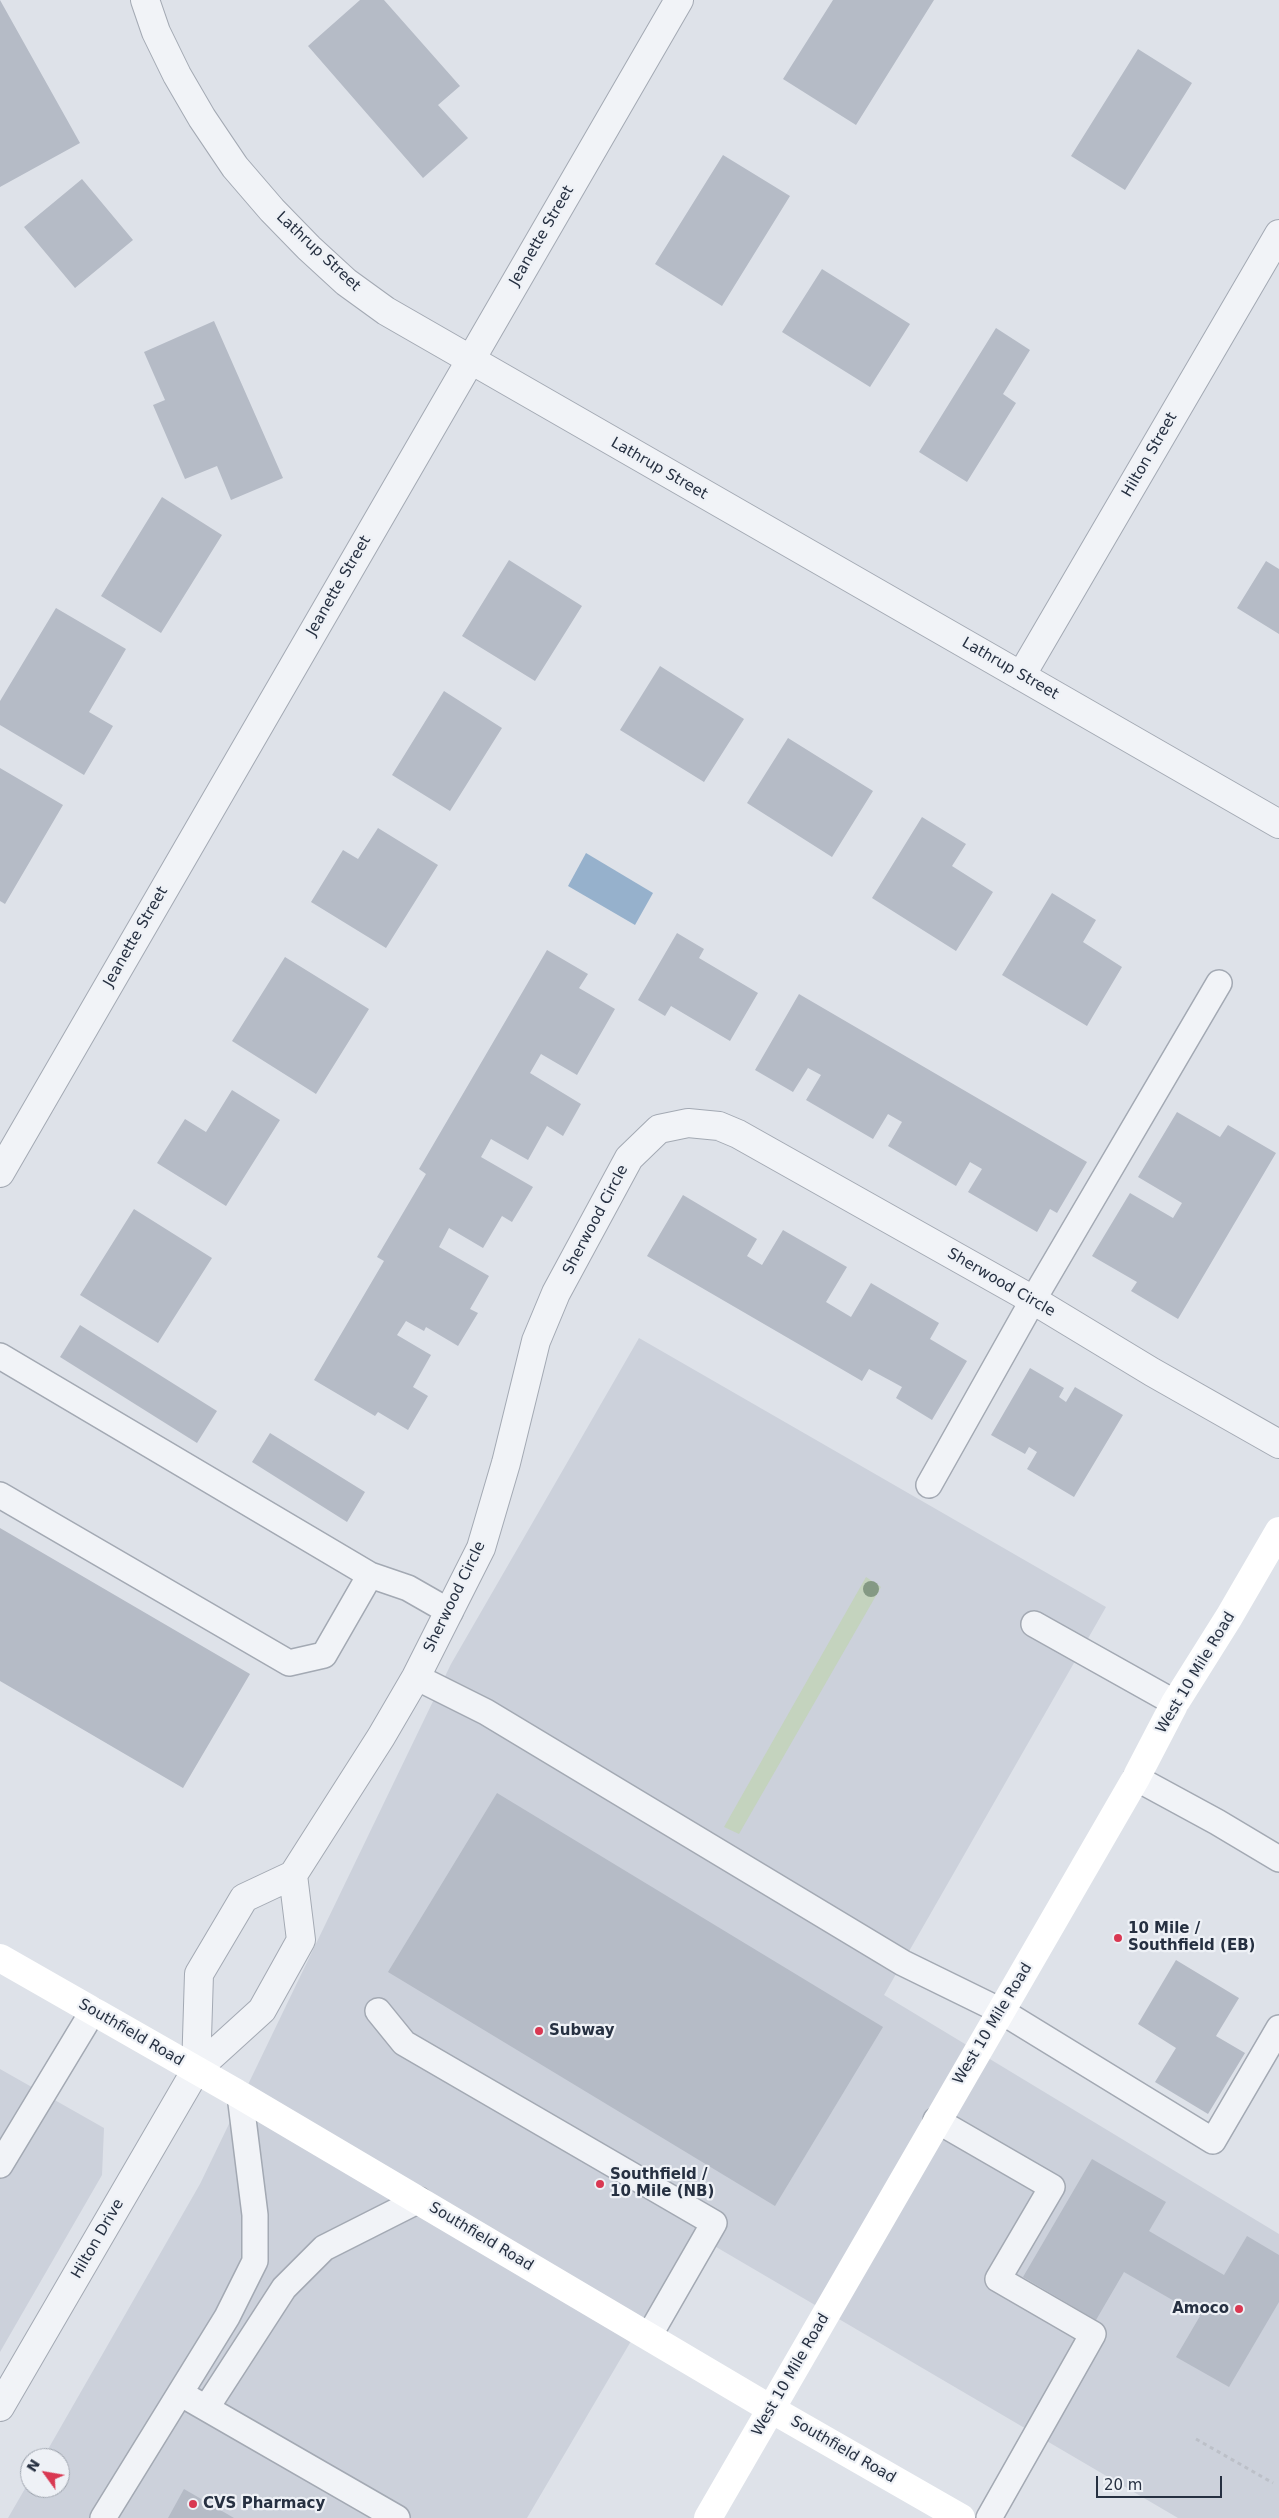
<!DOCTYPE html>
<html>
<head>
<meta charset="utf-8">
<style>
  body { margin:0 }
  #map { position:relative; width:1279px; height:2518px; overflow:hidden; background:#dee2e9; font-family:"DejaVu Sans",sans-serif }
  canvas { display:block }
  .north { position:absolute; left:20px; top:2448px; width:50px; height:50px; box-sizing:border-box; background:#eef1f6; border:1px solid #9ea4ae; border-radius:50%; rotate:302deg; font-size:14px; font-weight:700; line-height:20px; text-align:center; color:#263041 }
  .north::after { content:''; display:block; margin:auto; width:18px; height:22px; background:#d93852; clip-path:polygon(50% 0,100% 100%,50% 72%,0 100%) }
  .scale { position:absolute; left:1096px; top:2476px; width:126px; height:22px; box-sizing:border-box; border:2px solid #263041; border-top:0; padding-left:6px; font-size:15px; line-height:18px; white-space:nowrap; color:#263041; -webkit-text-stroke:4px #eef1f6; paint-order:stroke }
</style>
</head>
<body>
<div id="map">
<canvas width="1279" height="2518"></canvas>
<div class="north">N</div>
<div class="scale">20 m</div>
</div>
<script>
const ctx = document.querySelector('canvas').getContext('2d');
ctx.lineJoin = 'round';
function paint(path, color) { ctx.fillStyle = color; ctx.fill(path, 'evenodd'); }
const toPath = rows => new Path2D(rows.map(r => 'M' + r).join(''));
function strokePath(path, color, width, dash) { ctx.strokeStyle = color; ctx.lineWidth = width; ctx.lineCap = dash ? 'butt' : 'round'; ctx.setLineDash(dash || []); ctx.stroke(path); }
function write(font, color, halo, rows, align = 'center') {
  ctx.font = font + ' "DejaVu Sans",sans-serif'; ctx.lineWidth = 4.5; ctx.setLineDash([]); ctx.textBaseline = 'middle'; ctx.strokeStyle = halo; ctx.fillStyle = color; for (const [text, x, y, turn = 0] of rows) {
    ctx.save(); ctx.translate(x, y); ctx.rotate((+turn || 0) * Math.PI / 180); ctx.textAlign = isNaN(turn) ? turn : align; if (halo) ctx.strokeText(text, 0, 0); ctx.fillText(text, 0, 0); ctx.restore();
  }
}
const built = toPath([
  [639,1338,1106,1607,884,1995,1279,2234,1279,2518,1178,2518,694,2234,527,2518,8,2518,30,2480,30,2488,60,2488,60,2458,43,2458,200,2184,451,1664],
  [0,2069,104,2128,102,2175,0,2352]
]);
const green = toPath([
  [866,1577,881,1587,739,1834,724,1827]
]);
const water = toPath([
  [586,853,653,893,635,925,568,886]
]);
const building = toPath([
  [0,0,80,143,0,187],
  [360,0,384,0,460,86,438,105,468,138,423,178,308,46],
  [833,0,934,0,856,125,783,79],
  [1138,49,1192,83,1125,190,1071,156],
  [723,155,790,196,722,306,655,264],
  [82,179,133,240,75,288,24,227],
  [822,269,910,324,870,387,782,332],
  [214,321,283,478,231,500,217,466,185,479,153,405,165,400,144,352],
  [996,328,1030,350,1003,394,1016,403,967,482,919,452],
  [162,497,222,535,161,633,101,596],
  [509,560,582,606,535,681,462,636],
  [1266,561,1279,569,1279,634,1237,608],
  [56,608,126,649,89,712,113,726,84,775,0,725,0,701],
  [660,666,744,719,704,782,620,730],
  [444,691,502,728,450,811,392,775],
  [788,738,873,791,832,857,747,803],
  [0,768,63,805,5,904,0,901],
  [922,817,966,844,952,866,993,892,956,951,872,898],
  [378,828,438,865,386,948,311,902,343,850,358,859],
  [1052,893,1096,920,1083,942,1122,967,1087,1026,1002,975],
  [677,933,704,949,699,958,758,993,730,1041,671,1006,665,1016,638,1000],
  [547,950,588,974,579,988,615,1009,577,1075,541,1054,530,1073,581,1104,563,1136,547,1126,528,1160,491,1139,481,1157,533,1187,512,1222,502,1216,483,1248,449,1228,439,1247,489,1276,470,1309,478,1313,458,1346,426,1327,424,1331,406,1321,397,1335,431,1355,413,1387,428,1396,408,1430,378,1412,375,1416,314,1380,384,1261,377,1257,426,1174,419,1169],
  [285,957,369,1009,316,1094,232,1041],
  [799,994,1087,1162,1057,1213,1050,1209,1037,1232,968,1192,982,1169,970,1162,956,1186,888,1146,902,1122,888,1114,873,1139,806,1100,821,1075,808,1068,793,1092,755,1070],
  [232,1090,280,1120,226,1206,157,1163,185,1119,206,1132],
  [1177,1112,1220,1137,1228,1125,1276,1153,1178,1319,1131,1291,1137,1282,1092,1256,1130,1193,1173,1218,1182,1203,1138,1177],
  [683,1195,757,1239,747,1256,762,1265,783,1230,847,1267,826,1302,851,1317,871,1283,939,1323,930,1339,967,1361,932,1420,896,1398,902,1387,869,1369,862,1381,647,1256],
  [134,1209,212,1258,158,1343,80,1295],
  [80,1325,217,1411,197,1443,60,1357],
  [1030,1368,1064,1388,1059,1397,1066,1402,1075,1387,1123,1415,1074,1497,1027,1469,1037,1452,1029,1447,1025,1454,991,1435],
  [270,1433,365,1492,347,1522,252,1462],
  [0,1528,250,1674,183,1788,0,1681],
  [497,1793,883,2027,775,2206,388,1972],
  [1176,1960,1239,1998,1216,2036,1245,2053,1208,2114,1155,2082,1176,2048,1138,2024],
  [1092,2159,1166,2202,1149,2231,1224,2275,1247,2236,1279,2255,1279,2302,1229,2387,1176,2357,1200,2316,1124,2272,1096,2320,1023,2277],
  [184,2489,234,2518,168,2518]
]);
const path = toPath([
  [1196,2439,1273,2483]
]);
const service = toPath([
  [0,1356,370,1575,408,1588,450,1612],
  [929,1485,1033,1300,1219,983],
  [0,1495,289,1663,324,1655,370,1575],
  [1034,1624,1175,1703],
  [416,1677,486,1712,903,1963,1001,2011,1213,2141,1279,2028],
  [1136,1778,1217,1822,1279,1859],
  [378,2011,404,2043,714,2223,649,2336],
  [936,2120,1052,2187,998,2279,1093,2334,989,2518],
  [0,2165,93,2011],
  [192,2400,397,2518],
  [207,2407,284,2288,324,2248,419,2200],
  [103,2518,227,2317,255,2261,255,2215,240,2095]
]);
const minor = toPath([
  [145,0,156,32,177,75,202,118,235,167,272,210,309,248,346,282,386,311,1279,824],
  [1021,676,1279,234],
  [0,1173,679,0],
  [196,2070,199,1974,244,1898,293,1875,381,1737,416,1677,481,1548,506,1463,536,1341,556,1293,629,1158,659,1129,688,1123,719,1126,738,1134,1033,1300,1152,1372,1279,1444],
  [0,2407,196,2070,262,2010,301,1940,293,1875]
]);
const secondary = toPath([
  [0,1958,240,2095,771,2409,961,2518],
  [708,2518,1136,1778,1175,1703,1229,1617,1279,1531]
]);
const trees = [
  [871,1589]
];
const markers = [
  [1118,1938,5,"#d93852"],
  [539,2031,5,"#d93852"],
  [600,2184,5,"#d93852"],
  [1239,2309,5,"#d93852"],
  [193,2504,5,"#d93852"]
];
const streetNames = [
  ["Jeanette Street",542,236,-60],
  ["Lathrup Street",318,252,43],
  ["Hilton Street",1150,455,-60],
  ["Lathrup Street",659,469,30],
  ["Jeanette Street",339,586,-60],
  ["Lathrup Street",1010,669,30],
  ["Jeanette Street",136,937,-60],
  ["Sherwood Circle",596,1220,-62],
  ["Sherwood Circle",1001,1283,30],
  ["Sherwood Circle",455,1597,-64],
  ["West 10 Mile Road",1196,1673,-59],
  ["West 10 Mile Road",993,2024,-59],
  ["Southfield Road",131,2033,30],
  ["Southfield Road",481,2237,31],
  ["Hilton Drive",98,2239,-60],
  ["West 10 Mile Road",791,2375,-60],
  ["Southfield Road",843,2450,30]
];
const poiNames = [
  ["10 Mile /",1128,1929],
  ["Southfield (EB)",1128,1946],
  ["Subway",549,2031],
  ["Southfield /",610,2175],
  ["10 Mile (NB)",610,2192],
  ["Amoco",1229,2309,"right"],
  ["CVS Pharmacy",203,2504]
];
paint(built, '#ccd1db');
paint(green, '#c4d3be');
paint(water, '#96b1cc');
paint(building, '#b5bbc6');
strokePath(service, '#a3a9b3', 28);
strokePath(minor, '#a3a9b3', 30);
strokePath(path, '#bcc0c8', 3, [4, 4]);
strokePath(service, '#f1f3f7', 25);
strokePath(minor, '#f1f3f7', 28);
strokePath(secondary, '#fff', 28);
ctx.fillStyle = '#849984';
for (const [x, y] of trees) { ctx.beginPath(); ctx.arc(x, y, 8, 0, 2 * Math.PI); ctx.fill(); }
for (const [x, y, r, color] of markers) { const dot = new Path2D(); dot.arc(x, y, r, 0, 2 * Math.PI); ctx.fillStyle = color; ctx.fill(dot); strokePath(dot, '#eef1f6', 2); }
write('15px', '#263041', '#eef1f6', streetNames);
write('bold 15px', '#263041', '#eef1f6', poiNames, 'left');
</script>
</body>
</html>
